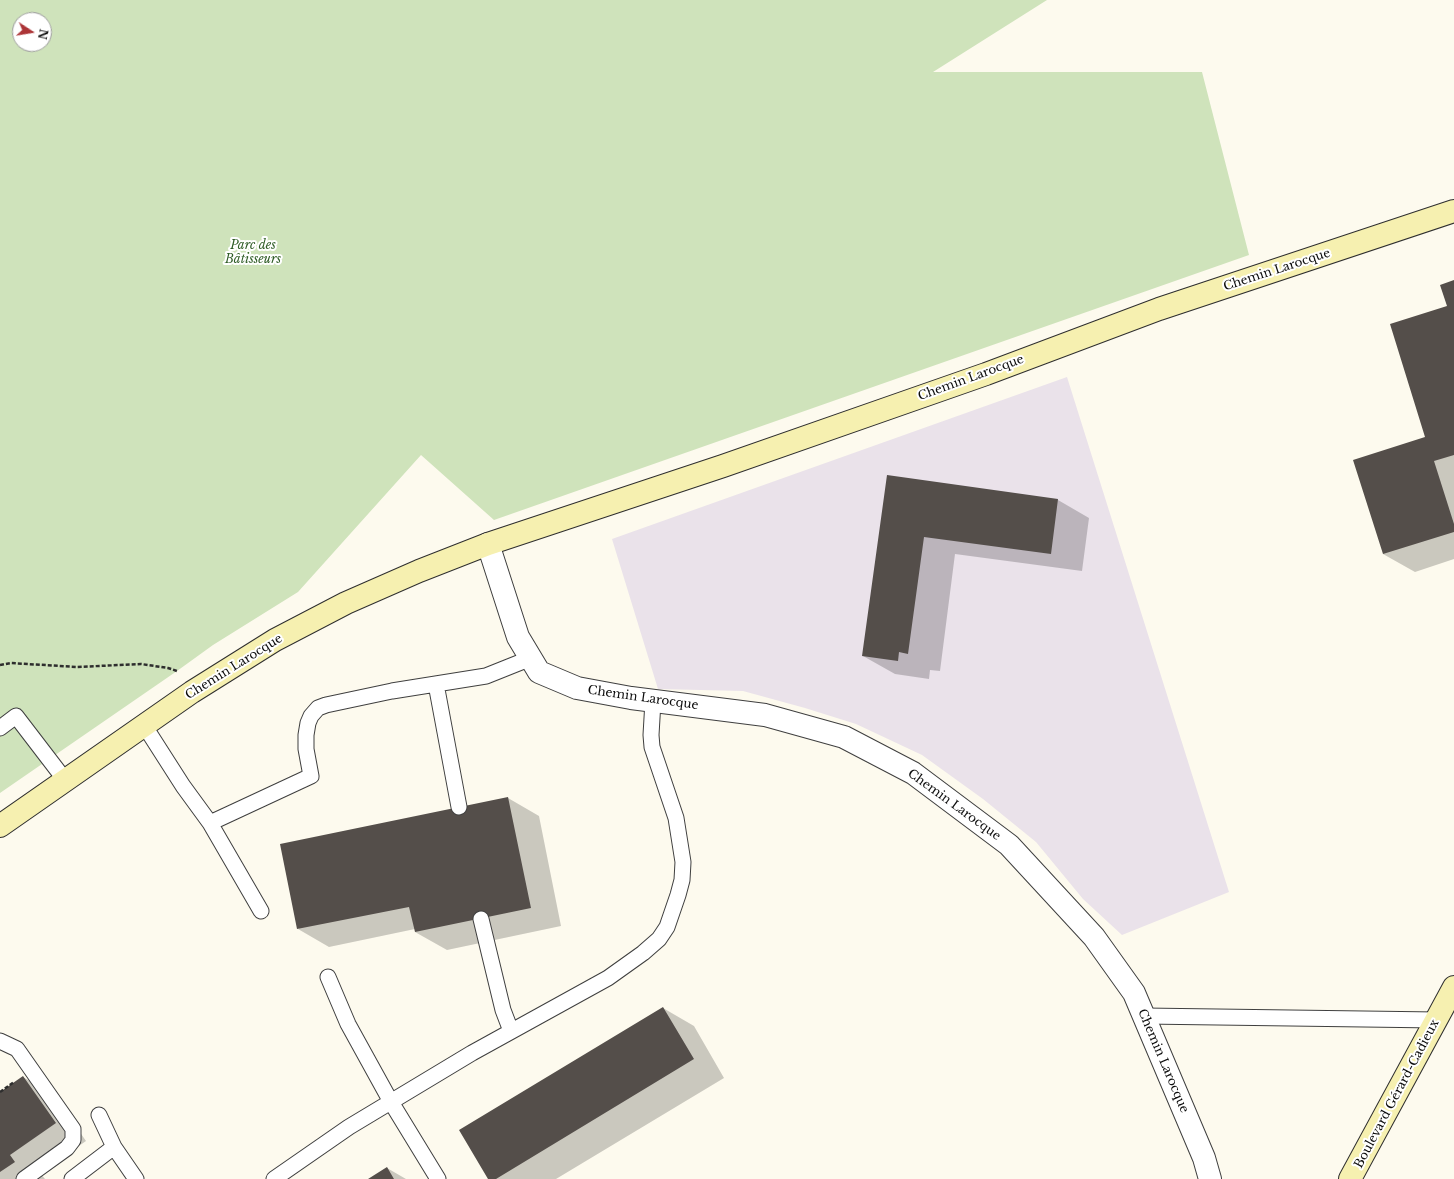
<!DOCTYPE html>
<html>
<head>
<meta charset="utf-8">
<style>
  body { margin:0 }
  #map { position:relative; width:1454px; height:1179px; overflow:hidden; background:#fdfaee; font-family:"Libre Baskerville",serif }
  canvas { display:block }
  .north { position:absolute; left:12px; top:12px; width:40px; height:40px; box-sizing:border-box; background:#fff; border:1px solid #9e9e9e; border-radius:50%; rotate:102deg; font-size:11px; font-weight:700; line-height:16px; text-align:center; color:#0c0c0c }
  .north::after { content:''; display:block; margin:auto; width:14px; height:18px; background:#ac3537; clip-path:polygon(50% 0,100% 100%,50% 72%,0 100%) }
</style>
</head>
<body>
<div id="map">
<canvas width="1454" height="1179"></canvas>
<div class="north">N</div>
</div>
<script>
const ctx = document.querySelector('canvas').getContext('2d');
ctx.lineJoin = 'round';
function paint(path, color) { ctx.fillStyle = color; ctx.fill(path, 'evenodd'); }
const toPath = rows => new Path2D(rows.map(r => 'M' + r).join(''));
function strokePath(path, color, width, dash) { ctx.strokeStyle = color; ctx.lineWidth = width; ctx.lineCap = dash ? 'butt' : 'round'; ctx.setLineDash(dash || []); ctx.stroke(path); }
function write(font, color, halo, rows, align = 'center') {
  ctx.font = font + ' "Libre Baskerville",serif'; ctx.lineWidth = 4; ctx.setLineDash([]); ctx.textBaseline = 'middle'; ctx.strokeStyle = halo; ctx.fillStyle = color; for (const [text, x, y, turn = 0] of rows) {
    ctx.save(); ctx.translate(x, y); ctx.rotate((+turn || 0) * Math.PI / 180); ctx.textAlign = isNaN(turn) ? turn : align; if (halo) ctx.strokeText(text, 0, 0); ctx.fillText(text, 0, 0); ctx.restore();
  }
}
const industrial = toPath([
  [1067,377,1229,892,1122,935,1083,899,1036,842,983,799,922,755,856,724,805,708,743,691,658,689,612,539]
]);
const green = toPath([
  [0,0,1047,0,933,72,1202,72,1249,255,494,520,421,455,298,592,213,645,177,671,0,793],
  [20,20,44,20,44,44,20,44]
]);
const shadow = toPath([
  [1454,281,1454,559,1415,572,1383,554,1426,438,1448,307],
  [888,476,1058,500,1089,518,1082,571,955,554,940,671,930,670,929,679,895,674,863,656],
  [508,798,539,816,561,926,447,950,415,932,415,929,329,947,298,929],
  [663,1008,694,1026,724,1078,556,1179,489,1179],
  [23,1077,54,1095,86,1141,40,1173,45,1179,0,1179,0,1093],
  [387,1168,406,1179,370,1179]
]);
const building = toPath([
  [1454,280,1454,455,1434,461,1454,524,1454,532,1383,554,1353,460,1425,437,1390,324,1447,306,1440,285],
  [887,475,1058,499,1051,554,924,537,908,654,899,652,898,661,862,656],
  [508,797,531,908,415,932,409,907,297,929,280,844],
  [663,1007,694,1059,496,1179,488,1179,459,1130],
  [23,1076,56,1123,10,1155,15,1162,0,1172,0,1092],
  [387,1167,394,1179,368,1179]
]);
const path = toPath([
  [0,665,11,663,77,667,141,664,168,668,177,671],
  [0,1092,14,1082]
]);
const service = toPath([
  [436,684,459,807],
  [144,725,183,786,210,823,311,776,306,749,306,735,308,723,311,716,318,708,326,705,392,691,486,676,531,658],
  [0,728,16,716,65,780],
  [210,823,261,911],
  [481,919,503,1010,511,1031],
  [328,977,348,1024,391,1102,438,1179],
  [1144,1016,1437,1020],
  [0,1041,17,1049,73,1129,73,1140,67,1148,24,1179],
  [99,1115,114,1147],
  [72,1179,114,1147,136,1179],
  [274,1179,349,1127,472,1053,608,978,643,953,659,939,667,927,678,895,682,880,683,862,676,818,652,747,651,735,653,701]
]);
const minor = toPath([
  [488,544,518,637,539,672,577,688,631,698,765,715,844,737,913,773,1009,845,1094,937,1134,993,1204,1158,1210,1179]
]);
const secondary = toPath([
  [0,826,192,692,275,640,346,603,419,571,488,544,723,466,986,374,1159,309,1454,211],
  [1350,1179,1454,987]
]);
const parkNames = [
  ["Parc des",253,246],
  ["Bâtisseurs",253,260]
];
const streetNames = [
  ["Chemin Larocque",1277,270,-18],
  ["Chemin Larocque",971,378,-20],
  ["Chemin Larocque",234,667,-32],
  ["Chemin Larocque",643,698,8],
  ["Chemin Larocque",954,805,36],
  ["Chemin Larocque",1163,1061,67],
  ["Boulevard Gérard-Cadieux",1397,1094,-62]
];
paint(industrial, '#eae2ea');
paint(green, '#cfe3bb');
paint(shadow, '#0003');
paint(building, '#544e4a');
strokePath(service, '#3f3f3f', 17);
strokePath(minor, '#3f3f3f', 24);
strokePath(secondary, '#2e2e2e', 24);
strokePath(path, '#2e2e2e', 2.5, [4, 2]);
strokePath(service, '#fff', 15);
strokePath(minor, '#fff', 22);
strokePath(secondary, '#f6f0b0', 22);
write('italic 12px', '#2e5c25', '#fff', parkNames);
write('12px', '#0c0c0c', '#fff', streetNames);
</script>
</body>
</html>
